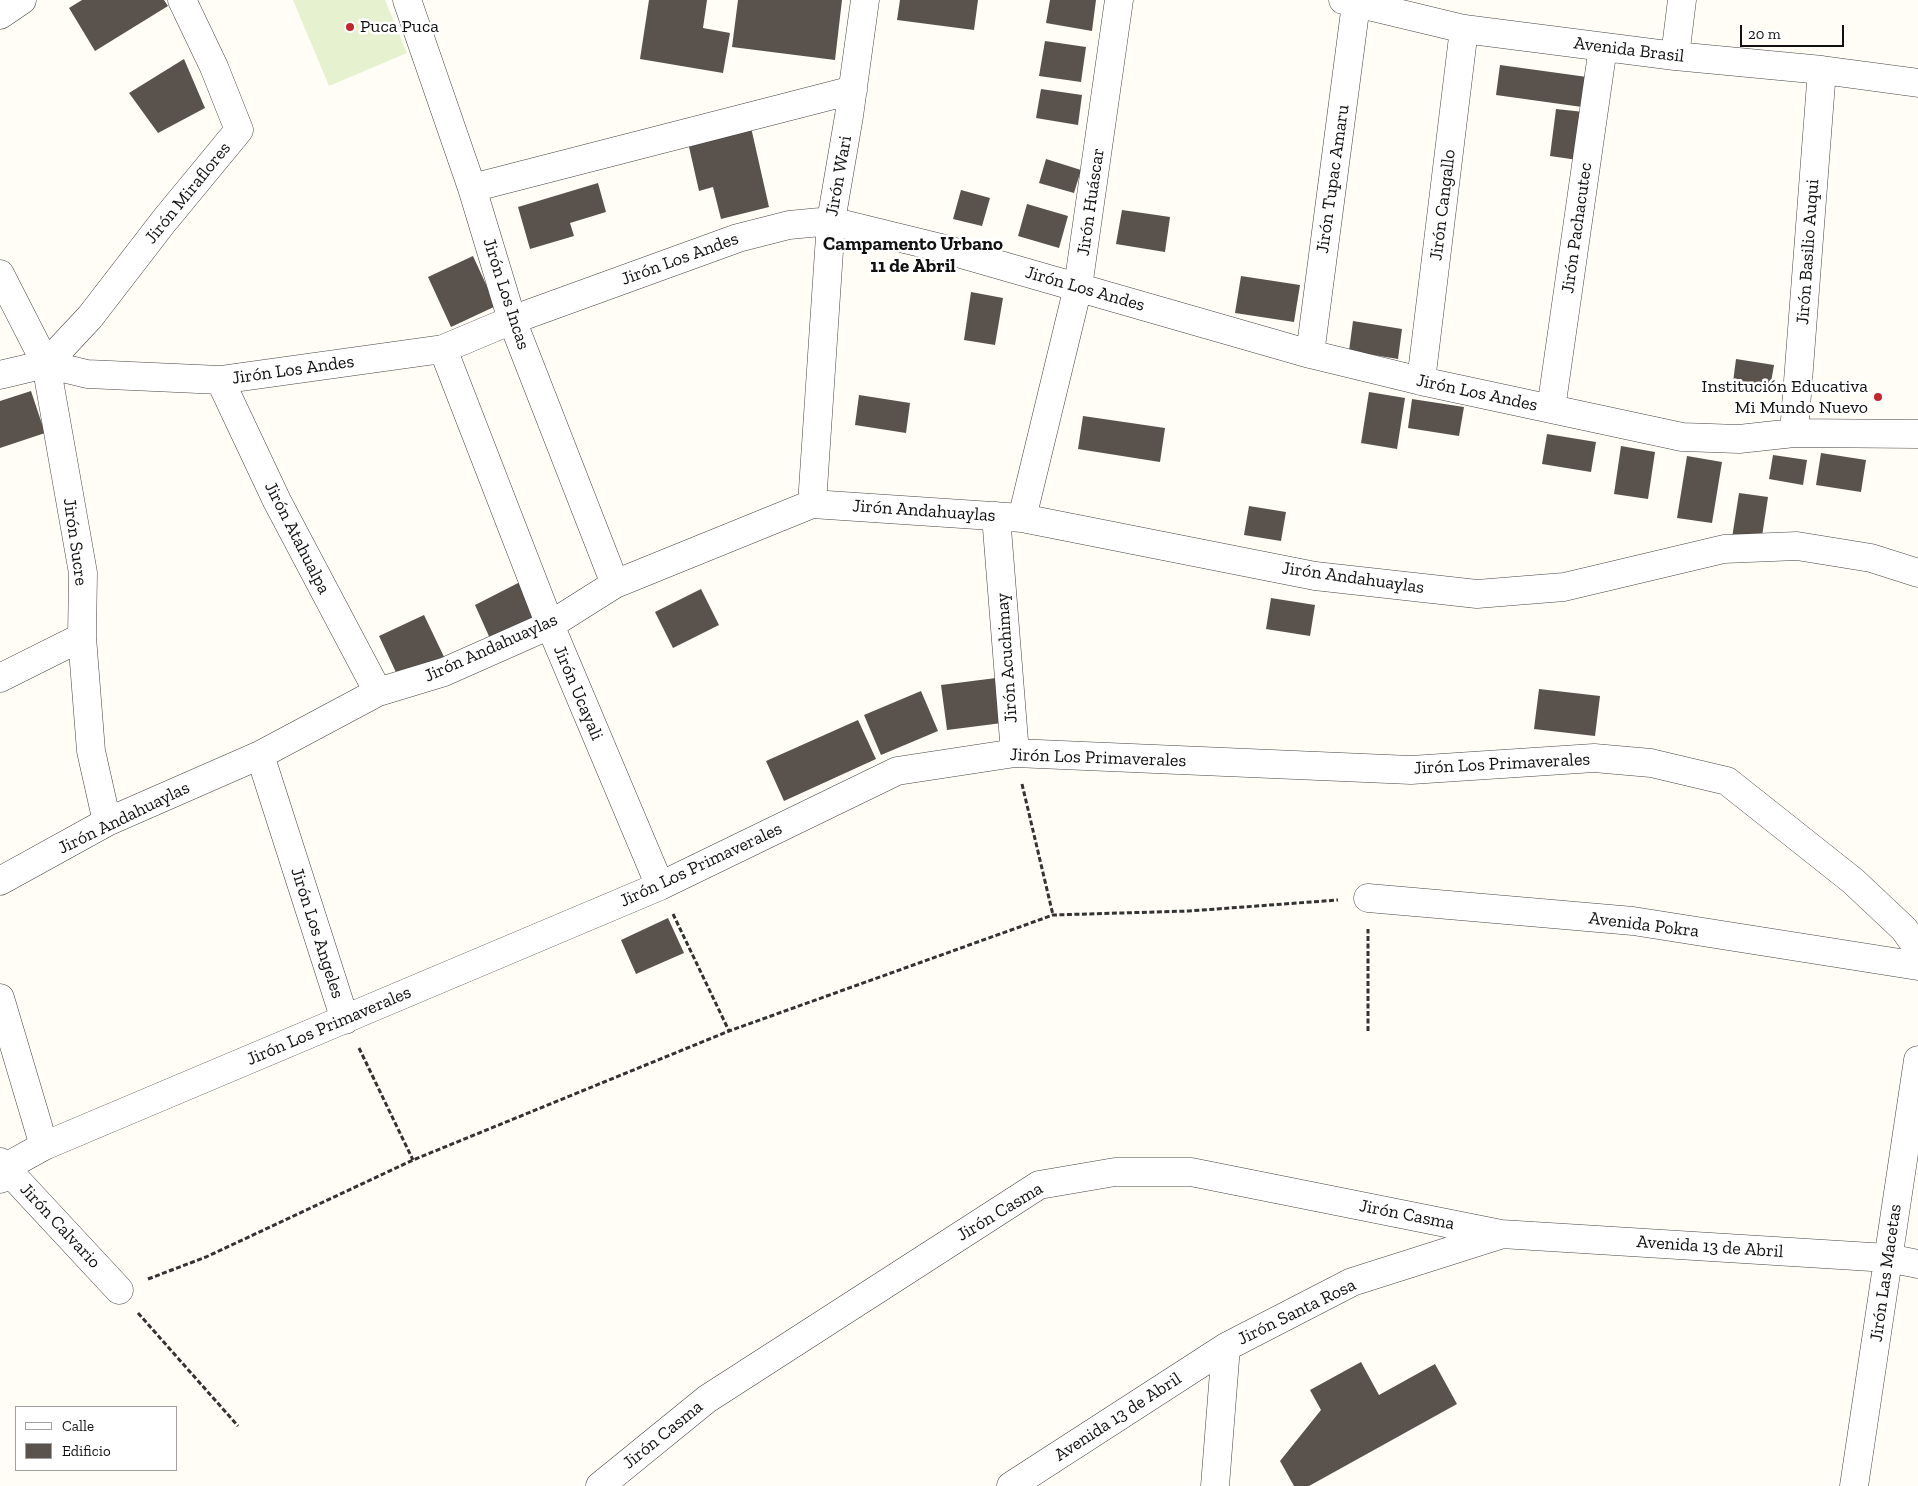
<!DOCTYPE html>
<html>
<head>
<meta charset="utf-8">
<style>
  body { margin:0 }
  #map { position:relative; width:1918px; height:1486px; overflow:hidden; background:#fffdf5; font-family:"Zilla Slab",serif }
  canvas { display:block }
  .legend { position:absolute; left:15px; top:1406px; width:162px; height:65px; box-sizing:border-box; background:#fff; border:1px solid #a0a0a0; margin:0; padding:6px 9px; list-style:none; font-size:15px; color:#111 }
  .legend li { display:flex; align-items:center; gap:10px; height:25px }
  .legend b { width:25px; border:1px solid #a0a0a0 }
  .scale { position:absolute; left:1740px; top:25px; width:104px; height:22px; box-sizing:border-box; border:2px solid #111; border-top:0; padding-left:6px; font-size:15px; line-height:18px; white-space:nowrap; color:#111; -webkit-text-stroke:4px #fff; paint-order:stroke }
</style>
</head>
<body>
<div id="map">
<canvas width="1918" height="1486"></canvas>
<ul class="legend">
<li><b style="height:6px;background:#fff"></b>Calle</li>
<li><b style="height:14px;background:#5a524d"></b>Edificio</li>
</ul>
<div class="scale">20 m</div>
</div>
<script>
const ctx = document.querySelector('canvas').getContext('2d');
ctx.lineJoin = 'round';
function paint(path, color) { ctx.fillStyle = color; ctx.fill(path, 'evenodd'); }
const toPath = rows => new Path2D(rows.map(r => 'M' + r).join(''));
function strokePath(path, color, width, dash) { ctx.strokeStyle = color; ctx.lineWidth = width; ctx.lineCap = dash ? 'butt' : 'round'; ctx.setLineDash(dash || []); ctx.stroke(path); }
function write(font, color, halo, rows, align = 'center') {
  ctx.font = font + ' "Zilla Slab",serif'; ctx.lineWidth = 5; ctx.setLineDash([]); ctx.textBaseline = 'middle'; ctx.strokeStyle = halo; ctx.fillStyle = color; for (const [text, x, y, turn = 0] of rows) {
    ctx.save(); ctx.translate(x, y); ctx.rotate((+turn || 0) * Math.PI / 180); ctx.textAlign = isNaN(turn) ? turn : align; if (halo) ctx.strokeText(text, 0, 0); ctx.fillText(text, 0, 0); ctx.restore();
  }
}
const pitch = toPath([
  [293,0,385,0,407,53,329,86]
]);
const building = toPath([
  [82,0,164,0,168,6,95,51,69,8],
  [649,0,707,0,703,28,730,33,723,73,640,59],
  [738,0,842,0,835,60,732,47],
  [900,0,978,0,974,30,897,20],
  [1050,0,1096,0,1092,31,1046,23],
  [1045,41,1086,47,1081,82,1039,76],
  [184,59,205,108,158,133,129,93],
  [1500,65,1587,77,1582,107,1496,95],
  [1041,89,1082,95,1078,125,1036,118],
  [1556,109,1584,112,1578,160,1550,156],
  [750,123,769,207,721,219,713,187,699,191,687,138],
  [1046,159,1081,170,1074,193,1039,183],
  [598,183,606,212,570,223,574,236,530,249,518,207],
  [961,190,990,198,982,226,953,219],
  [1027,204,1068,216,1059,248,1018,236],
  [1122,210,1170,217,1165,252,1116,244],
  [473,256,496,306,451,327,428,277],
  [1241,276,1300,285,1294,322,1235,313],
  [971,292,1003,298,995,345,964,340],
  [1353,321,1402,329,1398,359,1349,351],
  [1736,359,1774,365,1770,388,1733,382],
  [31,391,45,433,0,448,0,401],
  [1369,392,1405,398,1397,449,1361,443],
  [859,395,910,403,906,433,855,425],
  [1412,399,1464,407,1459,436,1408,428],
  [1083,416,1165,428,1160,462,1078,449],
  [1547,434,1596,442,1591,472,1542,464],
  [1621,446,1655,452,1648,499,1614,494],
  [1821,453,1866,460,1861,492,1816,485],
  [1773,455,1807,460,1803,485,1769,479],
  [1687,456,1722,462,1712,523,1677,518],
  [1739,493,1768,497,1761,543,1732,538],
  [1249,506,1286,512,1281,541,1244,535],
  [522,581,541,619,492,643,475,605],
  [701,589,719,625,673,648,655,612],
  [1271,598,1315,605,1310,636,1266,629],
  [424,615,446,661,401,683,379,636],
  [996,678,1002,723,947,730,941,685],
  [1539,689,1600,696,1595,736,1534,729],
  [921,691,938,731,881,755,864,715],
  [858,720,876,759,784,801,766,761],
  [668,918,684,953,636,974,621,940],
  [1361,1362,1379,1395,1435,1364,1457,1404,1309,1486,1294,1486,1280,1461,1321,1410,1310,1390]
]);
const path = toPath([
  [1022,784,1053,915],
  [673,914,729,1031],
  [1368,1031,1368,929],
  [359,1048,413,1160],
  [148,1279,206,1257,413,1160,729,1031,1053,915,1189,911,1338,900],
  [138,1313,238,1426]
]);
const street = toPath([
  [407,0,472,188,512,320,615,584],
  [1343,0,1464,29,1675,56,1822,70,1918,83],
  [0,15,22,0],
  [1675,56,1682,0],
  [472,188,853,90],
  [0,274,46,364,83,573,82,637,91,751,107,822],
  [443,349,550,625,660,886],
  [1310,354,1356,4],
  [46,364,90,317,164,221,239,130,214,67,182,0],
  [0,375,46,364,87,374,220,380,443,349,512,320,738,238,789,225,831,221,937,247,1310,354,1421,381,1682,437,1739,439,1794,433,1918,434],
  [220,380,277,501,378,692],
  [1421,381,1464,29],
  [1551,409,1603,47],
  [1794,433,1822,70],
  [812,504,831,221,849,116,865,0],
  [996,516,1015,753],
  [1022,518,1078,287,1119,0],
  [0,678,82,637],
  [260,755,345,1020],
  [0,881,107,822,260,755,378,692,444,672,550,625,615,584,812,504,1022,518,1315,576,1477,594,1564,587,1724,549,1797,546,1871,558,1918,573],
  [1368,898,1633,921,1918,966],
  [0,998,44,1146],
  [0,1162,119,1290],
  [0,1179,6,1167,44,1146,660,886,897,771,1015,753,1411,770,1594,758,1651,763,1727,781,1853,881,1904,929,1918,949],
  [600,1486,707,1399,1039,1185,1115,1172,1191,1172,1501,1234,1888,1258,1918,1264],
  [1011,1486,1226,1347,1352,1282,1500,1235],
  [1215,1486,1226,1347],
  [1854,1486,1918,1060]
]);
const markers = [
  [350,27,5,"#c4262e"],
  [1878,397,5,"#c4262e"]
];
const poiNames = [
  ["Puca Puca",360,27],
  ["Institución Educativa",1868,387,"right"],
  ["Mi Mundo Nuevo",1868,408,"right"]
];
const streetNames = [
  ["Avenida Brasil",1629,50,7],
  ["Jirón Wari",839,176,-80],
  ["Jirón Tupac Amaru",1333,179,-82],
  ["Jirón Miraflores",188,193,-51],
  ["Jirón Huáscar",1091,202,-82],
  ["Jirón Cangallo",1443,205,-83],
  ["Jirón Pachacutec",1577,228,-82],
  ["Jirón Basilio Auqui",1808,252,-86],
  ["Jirón Los Andes",680,259,-20],
  ["Jirón Los Andes",1085,289,16],
  ["Jirón Los Incas",506,294,72],
  ["Jirón Los Andes",293,370,-8],
  ["Jirón Los Andes",1477,393,12],
  ["Jirón Andahuaylas",924,511,4],
  ["Jirón Atahualpa",297,538,63],
  ["Jirón Sucre",75,542,82],
  ["Jirón Andahuaylas",1353,578,8],
  ["Jirón Andahuaylas",491,648,-24],
  ["Jirón Acuchimay",1007,658,-94],
  ["Jirón Ucayali",578,693,67],
  ["Jirón Los Primaverales",1098,758,2],
  ["Jirón Los Primaverales",1502,764,-3],
  ["Jirón Andahuaylas",124,818,-26],
  ["Jirón Los Primaverales",701,865,-25],
  ["Avenida Pokra",1644,925,7],
  ["Jirón Los Angeles",317,933,72],
  ["Jirón Los Primaverales",329,1026,-23],
  ["Jirón Casma",1000,1212,-31],
  ["Jirón Casma",1407,1215,11],
  ["Jirón Calvario",60,1226,47],
  ["Avenida 13 de Abril",1710,1247,4],
  ["Jirón Las Macetas",1886,1273,-82],
  ["Jirón Santa Rosa",1297,1312,-26],
  ["Avenida 13 de Abril",1118,1417,-33],
  ["Jirón Casma",663,1435,-39]
];
const neighbourhoodNames = [
  ["Campamento Urbano",913,245],
  ["11 de Abril",913,267]
];
paint(pitch, '#e6f2cf');
paint(building, '#5a524d');
strokePath(street, '#444', 29);
strokePath(path, '#333', 3, [5, 2.5]);
strokePath(street, '#fff', 28);
for (const [x, y, r, color] of markers) { const dot = new Path2D(); dot.arc(x, y, r, 0, 2 * Math.PI); ctx.fillStyle = color; ctx.fill(dot); strokePath(dot, '#fff', 2); }
write('18px', '#111', '#fff', poiNames, 'left');
write('18px', '#111', '#fff', streetNames);
write('bold 19px', '#111', '#fff', neighbourhoodNames);
</script>
</body>
</html>
